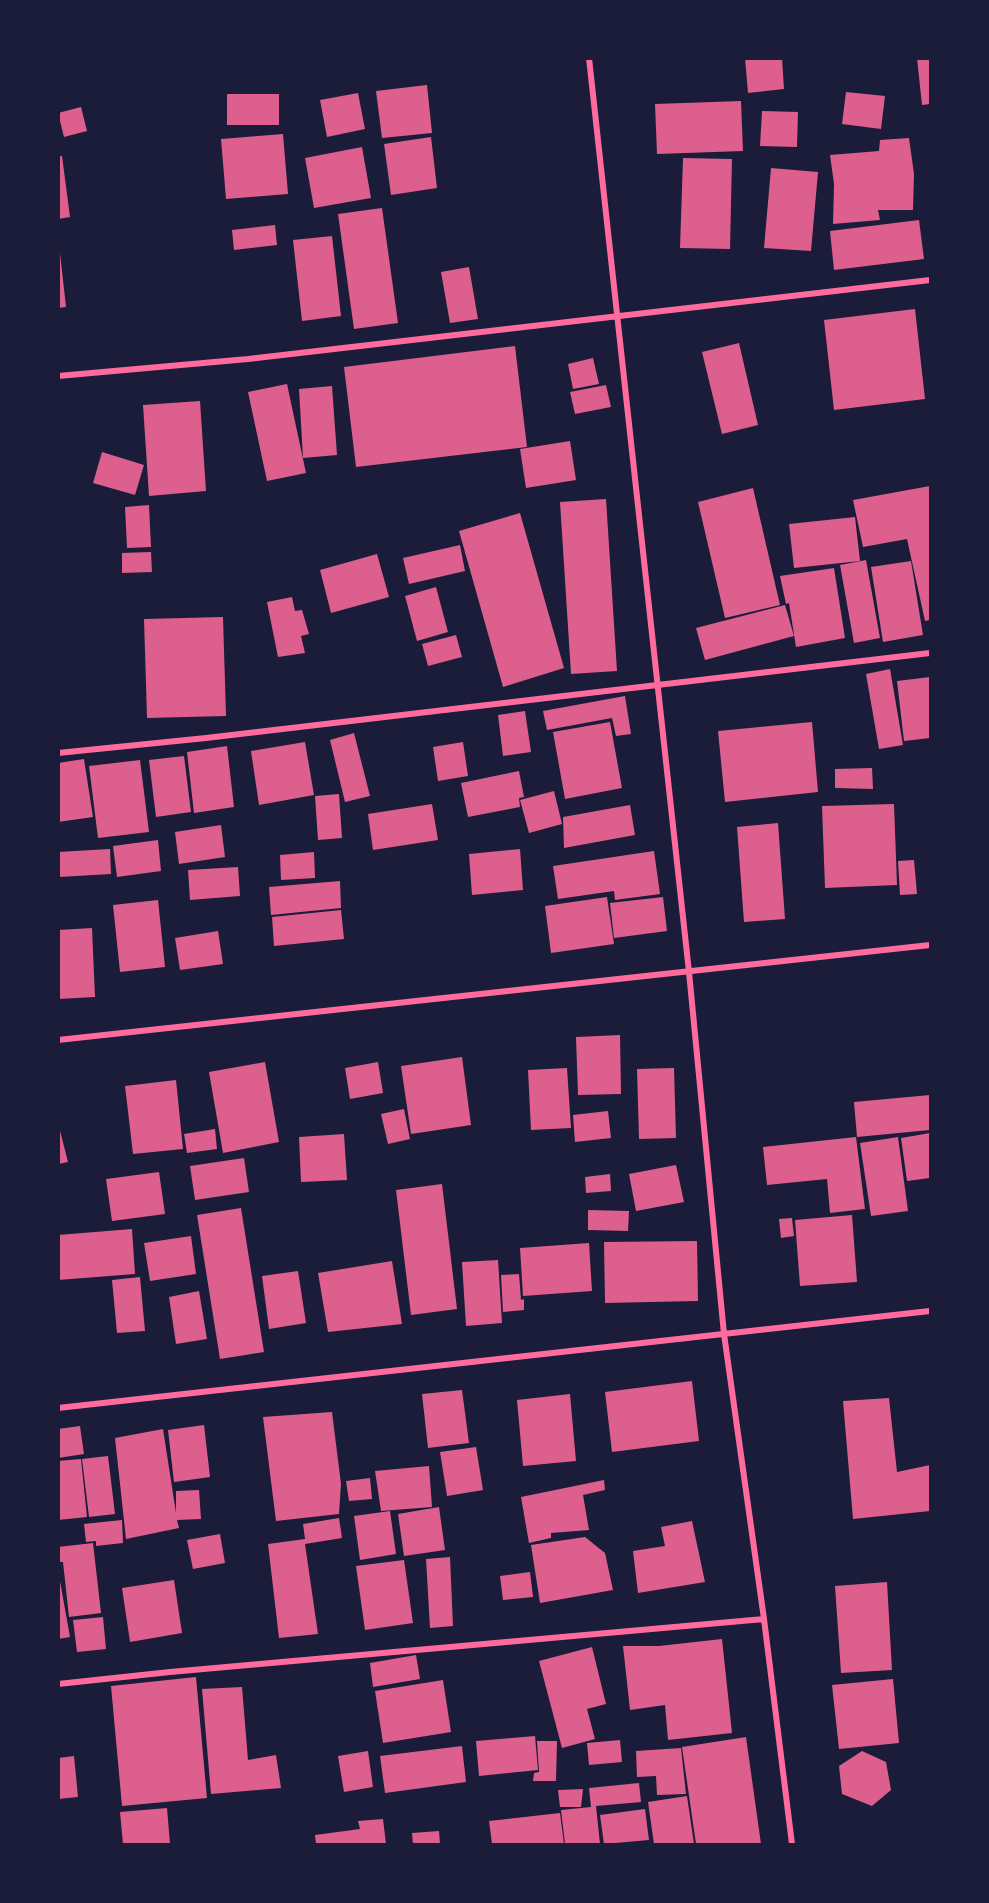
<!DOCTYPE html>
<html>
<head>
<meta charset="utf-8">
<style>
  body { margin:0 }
  #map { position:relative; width:989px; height:1903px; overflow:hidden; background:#1b1b3a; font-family:"Archivo Narrow",sans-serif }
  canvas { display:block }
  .frame { position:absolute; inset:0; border:60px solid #1b1b3a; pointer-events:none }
</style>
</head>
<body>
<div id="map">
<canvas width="989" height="1903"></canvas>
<div class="frame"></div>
</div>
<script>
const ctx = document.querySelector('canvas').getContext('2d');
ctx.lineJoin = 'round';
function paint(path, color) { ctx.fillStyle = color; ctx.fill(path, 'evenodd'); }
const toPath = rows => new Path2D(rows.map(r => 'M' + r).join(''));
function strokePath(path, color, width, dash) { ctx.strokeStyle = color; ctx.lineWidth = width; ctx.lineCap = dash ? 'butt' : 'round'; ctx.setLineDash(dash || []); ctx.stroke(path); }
const building = toPath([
  [745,58,782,58,784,89,748,93],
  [917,58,930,58,930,104,922,105],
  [427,85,432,133,382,138,376,91],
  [846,92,885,96,881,129,842,124],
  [358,93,365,129,327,137,320,100],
  [227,94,279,94,279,125,227,125],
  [741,101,743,151,657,154,655,104],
  [81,107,87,131,64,137,58,113],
  [762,111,798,112,797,147,760,146],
  [283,134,288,194,226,199,221,139],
  [431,137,437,188,391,195,384,144],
  [909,138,914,174,913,210,878,210,880,220,833,224,834,184,830,155,879,151,880,140],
  [362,147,371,198,314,208,305,158],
  [58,156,62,156,70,217,58,219],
  [683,158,732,159,730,249,680,248],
  [771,168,818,172,811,251,764,248],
  [382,208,398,323,354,329,338,214],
  [919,220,924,259,834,270,830,231],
  [275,225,277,245,234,250,232,230],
  [332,236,341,316,302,321,293,240],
  [58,253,60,253,66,307,58,308],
  [469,267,478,319,450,323,441,272],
  [915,309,925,399,834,410,824,320],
  [739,343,758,425,722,434,702,352],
  [515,346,527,447,356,467,344,367],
  [593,358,599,384,573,389,568,364],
  [287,384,306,473,267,481,248,392],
  [606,385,611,407,575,414,570,392],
  [332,386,337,455,303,458,299,389],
  [200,401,206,491,149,496,143,405],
  [570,441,576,480,526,488,520,449],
  [102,452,144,465,135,495,93,483],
  [930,486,930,620,925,621,907,539,863,547,853,500],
  [753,488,780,605,725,618,698,502],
  [606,499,617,671,571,674,560,502],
  [149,505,151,547,127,548,125,507],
  [520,513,564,668,503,687,459,531],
  [855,517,860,561,794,568,789,524],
  [460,545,465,571,409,584,403,558],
  [151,552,152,572,122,573,122,553],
  [377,554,389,597,331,613,320,570],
  [866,560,880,638,854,643,840,565],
  [911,561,923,635,883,642,871,567],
  [834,568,845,638,796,647,789,603,786,604,780,576],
  [436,587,448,632,417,641,405,596],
  [292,597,295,611,302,610,309,634,301,636,305,653,278,657,267,602],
  [785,605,794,636,705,660,696,628],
  [223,617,226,716,147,718,144,619],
  [456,635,462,657,428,666,422,644],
  [890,669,903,745,879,749,866,674],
  [930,677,930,738,904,741,897,681],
  [625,696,631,734,616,736,612,718,547,730,543,711],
  [525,711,531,752,503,756,498,715],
  [610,722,622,788,565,799,553,732],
  [812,722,818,792,725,802,718,731],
  [354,733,370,796,345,802,330,740],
  [305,742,314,795,259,805,251,751],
  [463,742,468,776,438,781,433,747],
  [227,746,234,807,194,813,187,752],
  [184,756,191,812,156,817,149,760],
  [84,759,93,817,58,822,58,763],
  [140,760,149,832,98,838,89,766],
  [872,768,873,789,835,788,835,769],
  [519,771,524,797,519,798,520,807,468,817,461,783],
  [554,791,562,824,529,833,520,800],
  [339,794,342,838,318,840,315,796],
  [432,804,438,840,373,850,368,814],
  [894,804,897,885,825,888,822,806],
  [630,805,635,835,564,848,563,817],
  [778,823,785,919,744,922,737,827],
  [221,825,225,857,179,864,175,832],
  [158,840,161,871,117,877,113,846],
  [110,849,111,874,59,877,58,852],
  [520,849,523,890,472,895,469,854],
  [654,851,660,894,615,900,614,891,558,899,553,866],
  [314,852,315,878,281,880,280,855],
  [914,860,917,894,900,895,898,861],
  [238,867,240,896,190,900,188,870],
  [340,881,341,908,271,915,269,887],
  [607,897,614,944,551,953,545,906],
  [663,897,667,931,614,938,610,903],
  [158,900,165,967,120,972,113,905],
  [341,910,344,939,274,946,272,917],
  [92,928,95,997,58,999,58,930],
  [218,931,223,964,180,970,175,938],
  [620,1035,621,1094,578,1095,576,1037],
  [462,1057,471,1125,411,1134,401,1066],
  [265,1062,279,1142,223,1153,209,1072],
  [378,1062,383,1093,350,1099,345,1068],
  [567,1068,571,1128,531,1130,528,1070],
  [674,1068,676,1138,639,1139,637,1069],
  [176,1080,183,1149,133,1154,125,1086],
  [930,1095,930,1130,857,1137,854,1102],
  [404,1109,410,1139,388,1144,381,1114],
  [608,1111,611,1138,575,1142,573,1115],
  [58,1123,68,1162,58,1164],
  [215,1129,217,1149,187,1153,184,1134],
  [930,1133,930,1178,907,1181,901,1138],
  [344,1134,347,1180,301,1182,299,1137],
  [856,1137,865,1209,830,1213,827,1179,767,1185,763,1147],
  [898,1137,908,1211,871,1216,860,1143],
  [244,1158,249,1192,195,1200,190,1166],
  [676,1165,684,1202,636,1211,629,1174],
  [159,1172,165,1214,112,1221,106,1179],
  [610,1174,611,1191,586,1193,585,1177],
  [442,1184,457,1309,411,1315,396,1190],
  [241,1208,264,1352,220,1359,197,1215],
  [588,1210,629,1211,628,1231,588,1230],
  [852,1215,857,1282,800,1286,795,1220],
  [792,1218,794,1236,781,1238,779,1219],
  [132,1229,135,1274,58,1280,58,1235],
  [191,1236,196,1274,150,1281,144,1243],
  [697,1241,698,1301,605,1303,604,1242],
  [589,1243,592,1291,523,1296,520,1248],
  [498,1260,502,1323,466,1326,462,1262],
  [392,1261,402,1324,328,1332,318,1273],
  [298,1271,306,1323,269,1329,262,1276],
  [519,1274,521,1300,524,1299,524,1310,503,1312,501,1275],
  [140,1277,145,1331,117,1333,112,1280],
  [199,1291,207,1339,176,1344,169,1297],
  [692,1381,699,1441,612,1452,605,1392],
  [462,1390,469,1443,428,1448,422,1394],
  [570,1394,576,1461,523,1466,517,1400],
  [889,1398,897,1472,930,1465,930,1511,853,1519,843,1401],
  [332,1412,341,1484,339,1514,276,1521,263,1417],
  [204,1425,210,1477,174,1482,168,1430],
  [80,1426,84,1454,58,1458,58,1429],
  [163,1429,176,1513,176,1491,199,1490,201,1519,177,1520,179,1528,126,1539,115,1438],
  [476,1447,483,1490,447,1496,440,1452],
  [108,1456,115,1514,89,1517,82,1459],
  [81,1459,87,1517,58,1520,58,1461],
  [429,1466,432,1507,381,1511,375,1471],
  [370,1478,372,1499,349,1501,346,1481],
  [604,1480,605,1490,583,1495,589,1530,551,1533,551,1538,529,1543,521,1497],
  [439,1507,445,1550,404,1556,398,1514],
  [390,1511,396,1554,360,1560,354,1516],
  [339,1518,342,1538,305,1544,318,1634,279,1638,268,1544,305,1539,303,1524],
  [122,1520,123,1543,96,1546,96,1541,86,1542,84,1524],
  [692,1521,705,1582,638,1593,633,1551,665,1546,661,1527],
  [220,1534,225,1563,193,1569,187,1540],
  [585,1537,605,1553,613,1590,540,1603,531,1545],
  [93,1543,101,1613,69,1617,63,1562,58,1562,58,1547],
  [450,1557,453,1626,430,1628,426,1559],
  [404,1560,413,1623,365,1630,356,1566],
  [58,1570,70,1637,58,1639],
  [530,1572,533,1597,503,1600,500,1576],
  [174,1580,182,1633,130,1642,122,1588],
  [887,1582,892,1670,841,1673,835,1586],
  [103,1617,106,1649,77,1652,73,1620],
  [722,1639,732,1733,668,1740,665,1705,630,1710,623,1646,659,1646],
  [592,1647,606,1704,587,1709,595,1739,562,1748,539,1661],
  [416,1655,420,1679,373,1687,370,1663],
  [196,1677,207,1798,122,1806,111,1686],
  [893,1679,899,1743,839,1749,832,1685],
  [443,1680,451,1732,383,1743,375,1691],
  [242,1687,248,1760,276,1755,281,1788,211,1794,202,1689],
  [535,1736,538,1770,479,1776,476,1741],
  [746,1737,761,1844,696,1844,682,1747],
  [620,1740,622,1762,589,1765,587,1743],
  [537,1741,557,1741,556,1781,533,1781,534,1773,539,1772],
  [462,1746,466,1782,385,1793,380,1756],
  [681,1748,686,1794,657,1795,656,1776,637,1777,636,1751],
  [368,1751,373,1787,344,1792,338,1756],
  [862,1751,886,1762,891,1790,872,1806,842,1794,839,1766],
  [74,1756,78,1797,58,1799,58,1758],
  [639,1783,641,1802,596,1806,600,1844,565,1844,561,1810,591,1807,589,1788],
  [583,1789,581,1807,560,1807,558,1790],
  [687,1796,694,1844,654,1844,648,1802],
  [167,1808,170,1844,123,1844,120,1812],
  [645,1809,649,1840,604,1844,600,1815],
  [560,1813,564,1844,492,1844,489,1821],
  [383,1819,386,1844,316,1844,315,1835,360,1829,358,1821],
  [439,1831,440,1844,413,1844,412,1833]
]);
const minor = toPath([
  [589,58,689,972,724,1334,764,1619,792,1844],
  [58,376,248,359,930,280],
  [58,753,206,738,930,653],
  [58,1040,930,945],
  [58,1408,930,1311],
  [58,1684,170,1672,764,1619]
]);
paint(building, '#dd5f8e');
strokePath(minor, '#ff6b9d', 6);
</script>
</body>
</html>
